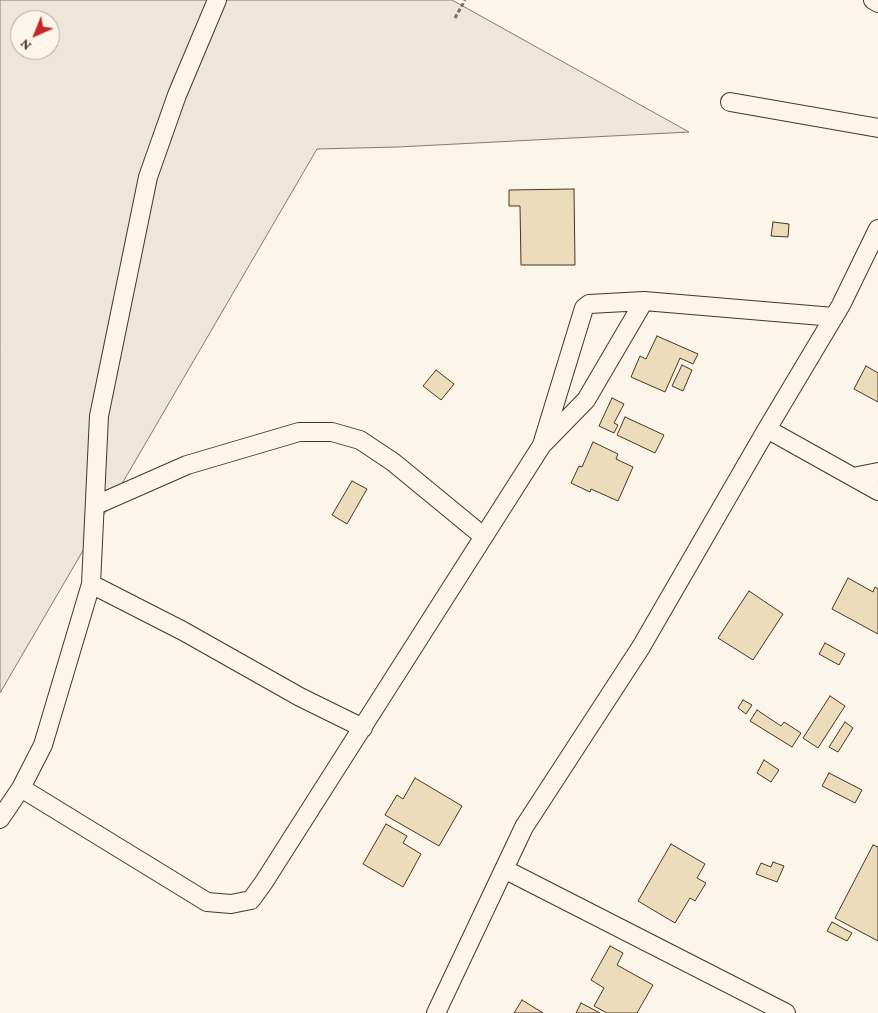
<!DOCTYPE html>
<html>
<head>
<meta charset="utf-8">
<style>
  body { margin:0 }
  #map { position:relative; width:878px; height:1013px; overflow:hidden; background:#fbf6e9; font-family:"Crimson Pro",serif }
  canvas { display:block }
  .north { position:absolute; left:10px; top:10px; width:50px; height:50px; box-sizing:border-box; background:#fbf6e9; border:1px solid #b4a999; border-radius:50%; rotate:224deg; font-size:14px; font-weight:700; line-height:20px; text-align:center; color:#4a3520 }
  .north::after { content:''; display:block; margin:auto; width:18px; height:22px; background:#c62828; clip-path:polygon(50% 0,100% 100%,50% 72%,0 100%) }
</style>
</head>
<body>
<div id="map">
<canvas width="878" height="1013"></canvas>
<div class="north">N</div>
</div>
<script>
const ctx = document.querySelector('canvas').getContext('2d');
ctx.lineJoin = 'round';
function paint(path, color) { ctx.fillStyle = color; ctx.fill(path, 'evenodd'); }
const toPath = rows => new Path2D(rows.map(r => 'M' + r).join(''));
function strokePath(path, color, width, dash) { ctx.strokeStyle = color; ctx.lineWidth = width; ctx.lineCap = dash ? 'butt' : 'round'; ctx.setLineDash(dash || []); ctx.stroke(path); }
const green = toPath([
  [0,0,452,0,689,132,398,147,317,149,0,693,0,0],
  [20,20,50,20,50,50,20,50,20,20]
]);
const building = toPath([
  [574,189,575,265,521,265,520,206,509,206,509,190,574,189],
  [773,222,789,224,788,237,771,236,773,222],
  [657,336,698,354,693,364,680,358,665,392,631,377,640,356,646,359,657,336],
  [682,365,692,370,683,391,672,386,682,365],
  [866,366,878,373,878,402,854,389,866,366],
  [436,370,454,384,441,400,423,386,436,370],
  [612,398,624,404,614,423,618,425,614,433,599,426,612,398],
  [625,417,664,435,655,453,617,435,625,417],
  [593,442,618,454,616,459,633,467,618,501,591,489,590,492,571,483,579,466,582,467,593,442],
  [352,481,367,489,347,524,332,515,352,481],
  [848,578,873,592,875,587,878,589,878,634,832,609,848,578],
  [749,591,783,614,753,660,718,638,749,591],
  [825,643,845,654,839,665,819,654,825,643],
  [830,696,845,706,818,748,803,738,830,696],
  [743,700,752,705,746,714,738,708,743,700],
  [757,710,781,726,784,722,801,733,792,747,750,721,757,710],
  [845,722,853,728,838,752,829,747,845,722],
  [764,760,779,770,771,782,757,773,764,760],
  [829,773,862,790,855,803,822,786,829,773],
  [415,778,462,806,439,846,385,815,397,795,403,799,415,778],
  [386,824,407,836,403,843,421,854,403,887,363,864,386,824],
  [671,844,705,864,697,878,706,883,695,901,690,898,675,923,638,901,671,844],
  [873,845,878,847,878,941,835,918,873,845],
  [773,862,784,866,777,882,756,874,761,863,771,867,773,862],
  [832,922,852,933,847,941,827,931,832,922],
  [610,946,623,953,617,965,653,985,637,1013,607,1013,594,1006,604,988,591,980,610,946],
  [522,1000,543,1013,514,1013,522,1000],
  [581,1003,600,1013,576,1013,581,1003]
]);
const path = toPath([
  [455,18,465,0]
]);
const street = toPath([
  [873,0,878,3],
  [730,102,878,128],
  [767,429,878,491],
  [542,445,586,400,644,301],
  [853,477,878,472],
  [96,505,187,465,299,432,332,432,360,440,393,462,483,536],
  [91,584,183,631,300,697,363,728],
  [21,788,207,902,231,904,251,900,264,882,542,445,584,308,589,304,644,301,834,317],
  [0,819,21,788,43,745,91,584,99,416,148,177,177,95,217,0],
  [504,869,786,1013],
  [436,1013,524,827,641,647,767,429,841,305,878,229]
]);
paint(green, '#ede6d9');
strokePath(green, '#887966', 1);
paint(building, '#ecdcbc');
strokePath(building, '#4a3520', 1);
strokePath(street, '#4a3520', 20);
strokePath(path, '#7f6f5c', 3, [4, 2.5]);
strokePath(street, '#fbf6e9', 18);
</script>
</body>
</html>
